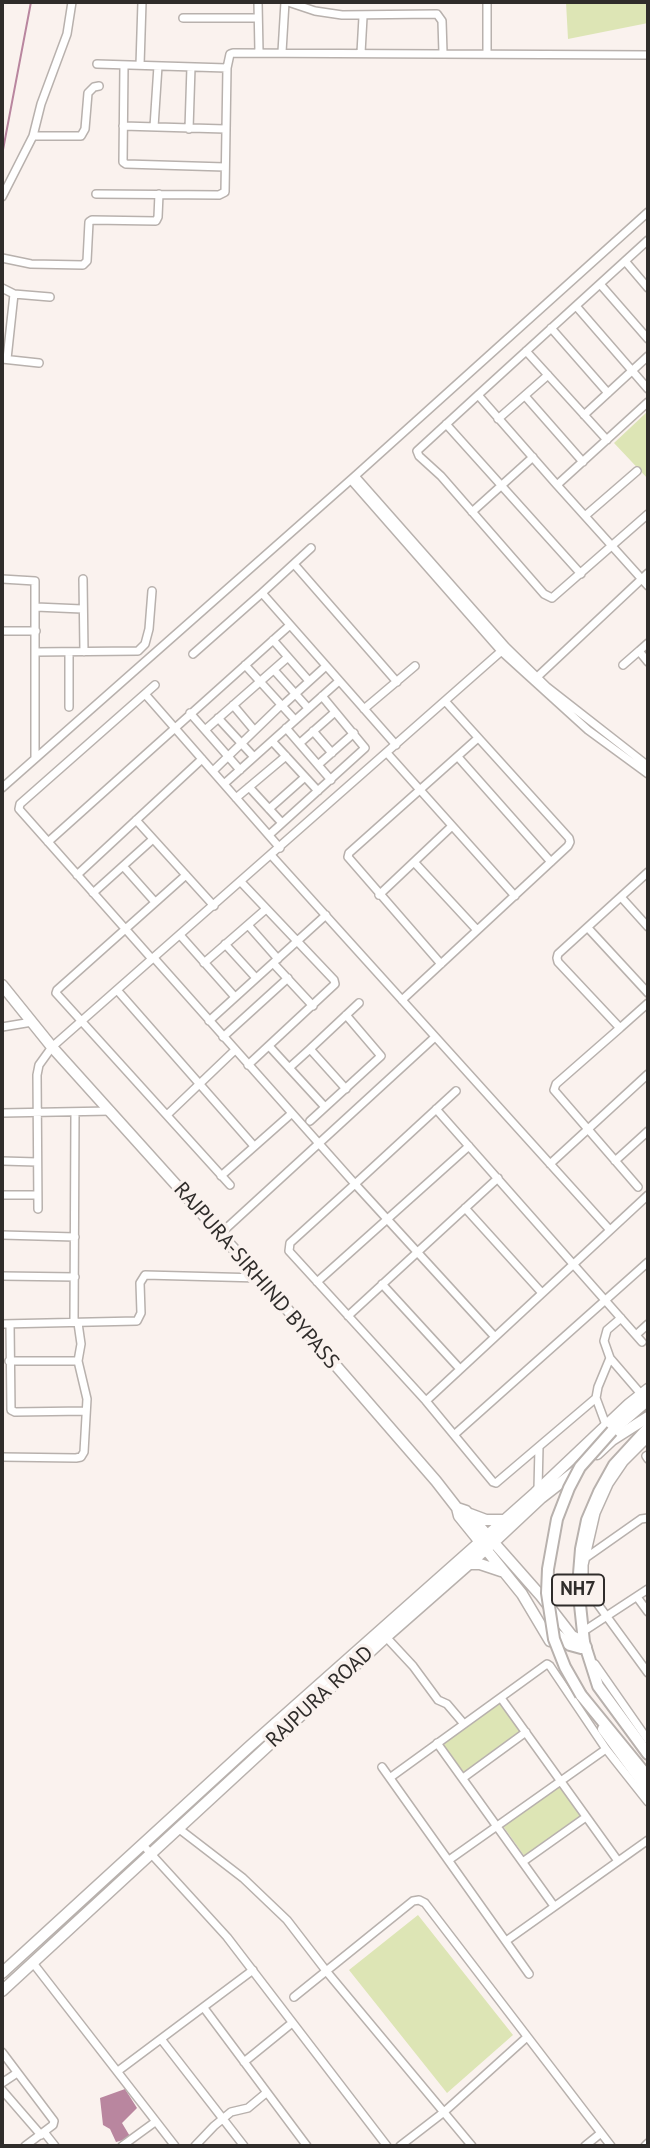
<!DOCTYPE html>
<html>
<head>
<meta charset="utf-8">
<style>
  body { margin:0 }
  #map { position:relative; width:650px; height:2148px; overflow:hidden; background:#faf2ee; font-family:"PT Sans",sans-serif }
  canvas { display:block }
  .frame { position:absolute; inset:0; border:4px solid #2f2c2a; pointer-events:none }
</style>
</head>
<body>
<div id="map">
<canvas width="650" height="2148"></canvas>
<div class="frame"></div>
</div>
<script>
const ctx = document.querySelector('canvas').getContext('2d');
ctx.lineJoin = 'round';
function paint(path, color) { ctx.fillStyle = color; ctx.fill(path, 'evenodd'); }
const toPath = rows => new Path2D(rows.map(r => 'M' + r).join(''));
function strokePath(path, color, width, dash) { ctx.strokeStyle = color; ctx.lineWidth = width; ctx.lineCap = dash ? 'butt' : 'round'; ctx.setLineDash(dash || []); ctx.stroke(path); }
function write(font, color, halo, rows, align = 'center') {
  ctx.font = font + ' "PT Sans",sans-serif'; ctx.lineWidth = 7; ctx.setLineDash([]); ctx.textBaseline = 'middle'; ctx.strokeStyle = halo; ctx.fillStyle = color; for (const [text, x, y, turn = 0] of rows) {
    ctx.save(); ctx.translate(x, y); ctx.rotate((+turn || 0) * Math.PI / 180); ctx.textAlign = isNaN(turn) ? turn : align; if (halo) ctx.strokeText(text, 0, 0); ctx.fillText(text, 0, 0); ctx.restore();
  }
}
const green = toPath([
  [566,2,648,2,648,23,568,39],
  [648,411,648,479,614,443],
  [499,1702,522,1733,464,1774,442,1744],
  [560,1786,580,1816,525,1857,503,1826],
  [418,1915,513,2035,447,2093,349,1970]
]);
const water = toPath([
  [125,2089,137,2108,122,2123,131,2138,116,2142,110,2129,103,2125,100,2098]
]);
const stream = toPath([
  [2,155,31,2]
]);
const minor = toPath([
  [258,2,259,52],
  [288,2,315,11,342,15,437,14,442,21,443,53],
  [487,2,487,54],
  [183,18,258,18],
  [282,52,285,2],
  [361,53,363,17],
  [97,64,227,68],
  [124,65,123,162,126,164,225,167],
  [140,65,142,2],
  [123,126,225,129],
  [154,127,158,66],
  [189,129,191,67],
  [33,136,81,136,85,129,88,93,94,87,99,86],
  [96,194,219,195,225,192,227,68,230,54,233,53,648,55],
  [2,197,33,136,41,104,67,34,72,2],
  [2,258,31,264,83,265,87,261,89,222,92,220,156,221,158,217,159,194],
  [625,261,648,288],
  [600,284,648,339],
  [2,288,14,294,50,297],
  [576,306,648,389],
  [551,328,608,393],
  [526,351,607,440],
  [2,359,39,363],
  [7,359,14,294],
  [478,395,648,240],
  [525,396,583,462],
  [648,402,557,485,478,395,417,451,419,456,441,476,544,594,552,598,648,514],
  [584,415,648,356],
  [498,419,548,375],
  [446,424,581,574],
  [355,476,506,647,547,687,648,766],
  [351,480,501,651,588,730,648,774],
  [557,485,648,586],
  [472,512,533,457],
  [585,516,637,471],
  [294,564,397,682],
  [2,579,35,581,35,757],
  [83,579,84,652],
  [262,593,311,548],
  [36,607,82,609],
  [2,631,36,631],
  [273,640,309,681],
  [648,643,639,651,648,662],
  [36,652,138,651,145,644,149,629,152,591],
  [69,652,69,707],
  [193,654,262,593,396,745],
  [245,665,295,720],
  [623,665,639,651],
  [274,670,308,708],
  [534,680,648,573],
  [145,694,280,848],
  [233,705,254,730],
  [282,706,326,666],
  [364,709,415,666],
  [190,713,240,770],
  [218,718,254,757],
  [286,728,331,780],
  [205,730,288,657],
  [313,731,332,753],
  [272,741,318,791],
  [300,743,335,712],
  [387,753,515,896],
  [458,757,551,862],
  [318,765,354,733],
  [213,771,281,705],
  [224,784,339,681],
  [249,787,282,823],
  [2,788,355,476,648,212],
  [236,798,286,756],
  [269,809,305,777],
  [136,820,214,906],
  [269,835,365,748,322,696],
  [48,842,290,625],
  [271,855,609,1229],
  [414,862,477,930],
  [123,866,155,902],
  [77,875,202,759],
  [186,875,57,990,56,993,230,1185],
  [241,882,334,980,335,984,248,1065],
  [93,893,153,839],
  [379,895,452,826],
  [621,897,648,927],
  [248,925,278,959],
  [588,928,648,993],
  [180,935,235,997],
  [225,944,256,978],
  [154,958,355,1184,290,1243,289,1251,426,1401,648,1195],
  [152,959,19,809,20,804,155,685],
  [204,963,266,909],
  [273,963,313,1006],
  [441,964,348,857,349,853,478,738],
  [117,990,254,1146],
  [402,1000,568,846,570,842,569,838,445,701],
  [209,1021,326,915],
  [2,1027,32,1022],
  [620,1028,648,1003],
  [223,1037,288,978],
  [269,1046,325,1107],
  [310,1049,359,1003],
  [289,1068,310,1049,346,1089],
  [456,1091,355,1184,495,1337],
  [436,1109,642,1342],
  [2,1113,111,1111],
  [167,1115,235,1050],
  [310,1121,381,1056,346,1015],
  [2,1161,37,1162],
  [615,1161,648,1131],
  [550,1164,648,1074],
  [221,1176,291,1114],
  [638,1187,554,1090,556,1084,620,1028,558,962,557,958,558,954,648,872],
  [2,1195,37,1195],
  [465,1208,542,1293],
  [38,1209,37,1075,39,1065,52,1047,506,647],
  [220,1234,435,1037],
  [2,1235,75,1237],
  [2,1276,75,1277],
  [317,1282,469,1146],
  [382,1284,460,1369],
  [348,1316,498,1178],
  [621,1318,607,1330,604,1341,610,1358,641,1394],
  [74,1322,75,1113],
  [2,1324,137,1321,141,1313,140,1283,145,1275,260,1278],
  [10,1324,11,1410,15,1412,86,1411],
  [636,1335,648,1324],
  [9,1361,78,1361],
  [426,1401,493,1482,496,1483,596,1398],
  [606,1425,596,1398,598,1387,610,1358],
  [454,1435,648,1262],
  [648,1455,646,1456,648,1459],
  [2,1457,76,1458,81,1457,84,1452,87,1399,78,1361,81,1344,78,1323],
  [538,1489,539,1447],
  [587,1557,641,1519,648,1518],
  [637,1597,648,1612],
  [594,1599,648,1673],
  [584,1601,584,1565,596,1513,609,1484,624,1462,648,1438],
  [587,1629,648,1589],
  [386,1637,413,1666,438,1700,447,1704,464,1724],
  [595,1664,648,1740],
  [501,1698,618,1861],
  [437,1743,554,1906],
  [382,1767,529,1974],
  [391,1777,547,1664,550,1666,606,1749,648,1802],
  [463,1778,526,1732],
  [178,1828,243,1878,287,1920,327,1972,472,2146],
  [143,1845,227,1937,387,2146],
  [449,1860,606,1749],
  [524,1861,586,1817],
  [506,1941,648,1840],
  [33,1963,175,2146],
  [294,1997,413,1901,419,1900,425,1903,611,2146],
  [204,2008,307,2146],
  [161,2039,244,2146],
  [2,2052,54,2121,53,2125,25,2146],
  [244,2062,292,2023],
  [118,2071,253,1970],
  [2,2083,17,2073],
  [2,2090,41,2135],
  [44,2132,55,2146],
  [122,2146,155,2122],
  [195,2146,214,2126,231,2112,248,2108,266,2093],
  [400,2146,444,2112,527,2037],
  [585,2146,601,2133],
  [645,2146,648,2143]
]);
const major = toPath([
  [2,985,52,1047,260,1278,436,1481,457,1508,459,1516,522,1594,550,1641],
  [597,1454,612,1440,648,1417],
  [457,1508,466,1511,541,1596,572,1636,584,1642],
  [470,1514,486,1520,503,1520],
  [469,1564,480,1564,501,1571],
  [603,1729,648,1790],
  [2,1973,250,1746,535,1493,629,1404,648,1389],
  [2,1991,386,1637,493,1543,541,1498,577,1470]
]);
const highway = toPath([
  [648,1428,614,1465,599,1492,587,1520,581,1549,578,1586,584,1642,598,1686,648,1754],
  [612,1431,648,1400],
  [548,1635,555,1633,570,1645,581,1648,586,1647],
  [581,1695,648,1777]
]);
const highwayBridge = toPath([
  [581,1695,565,1667,554,1639,547,1593,548,1569,557,1519,569,1488,580,1467,612,1431]
]);
const shields = [
  [578,1590,52]
];
const shieldNames = [
  ["NH7",578,1590]
];
const streetNames = [
  ["RAJPURA-SIRHIND BYPASS",256,1276,49],
  ["RAJPURA ROAD",320,1697,-43]
];
paint(green, '#dde5b5');
paint(water, '#b9869f');
strokePath(stream, '#b9869f', 2);
strokePath(minor, '#b8b1ad', 10);
strokePath(major, '#b8b1ad', 13);
strokePath(highway, '#b8b1ad', 14);
strokePath(minor, '#fff', 7);
strokePath(major, '#fff', 10);
strokePath(highway, '#fff', 10);
strokePath(highwayBridge, '#b8b1ad', 14, []);
strokePath(highwayBridge, '#fff', 10);
for (const [x, y, w] of shields) { const box = new Path2D(); box.roundRect(x - w / 2, y - 15.5, w, 31, 5); ctx.fillStyle = '#faf2ee'; ctx.fill(box); strokePath(box, '#2f2c2a', 2); }
write('bold 19px', '#2f2c2a', null, shieldNames);
write('21px', '#2f2c2a', '#faf2ee', streetNames);
</script>
</body>
</html>
